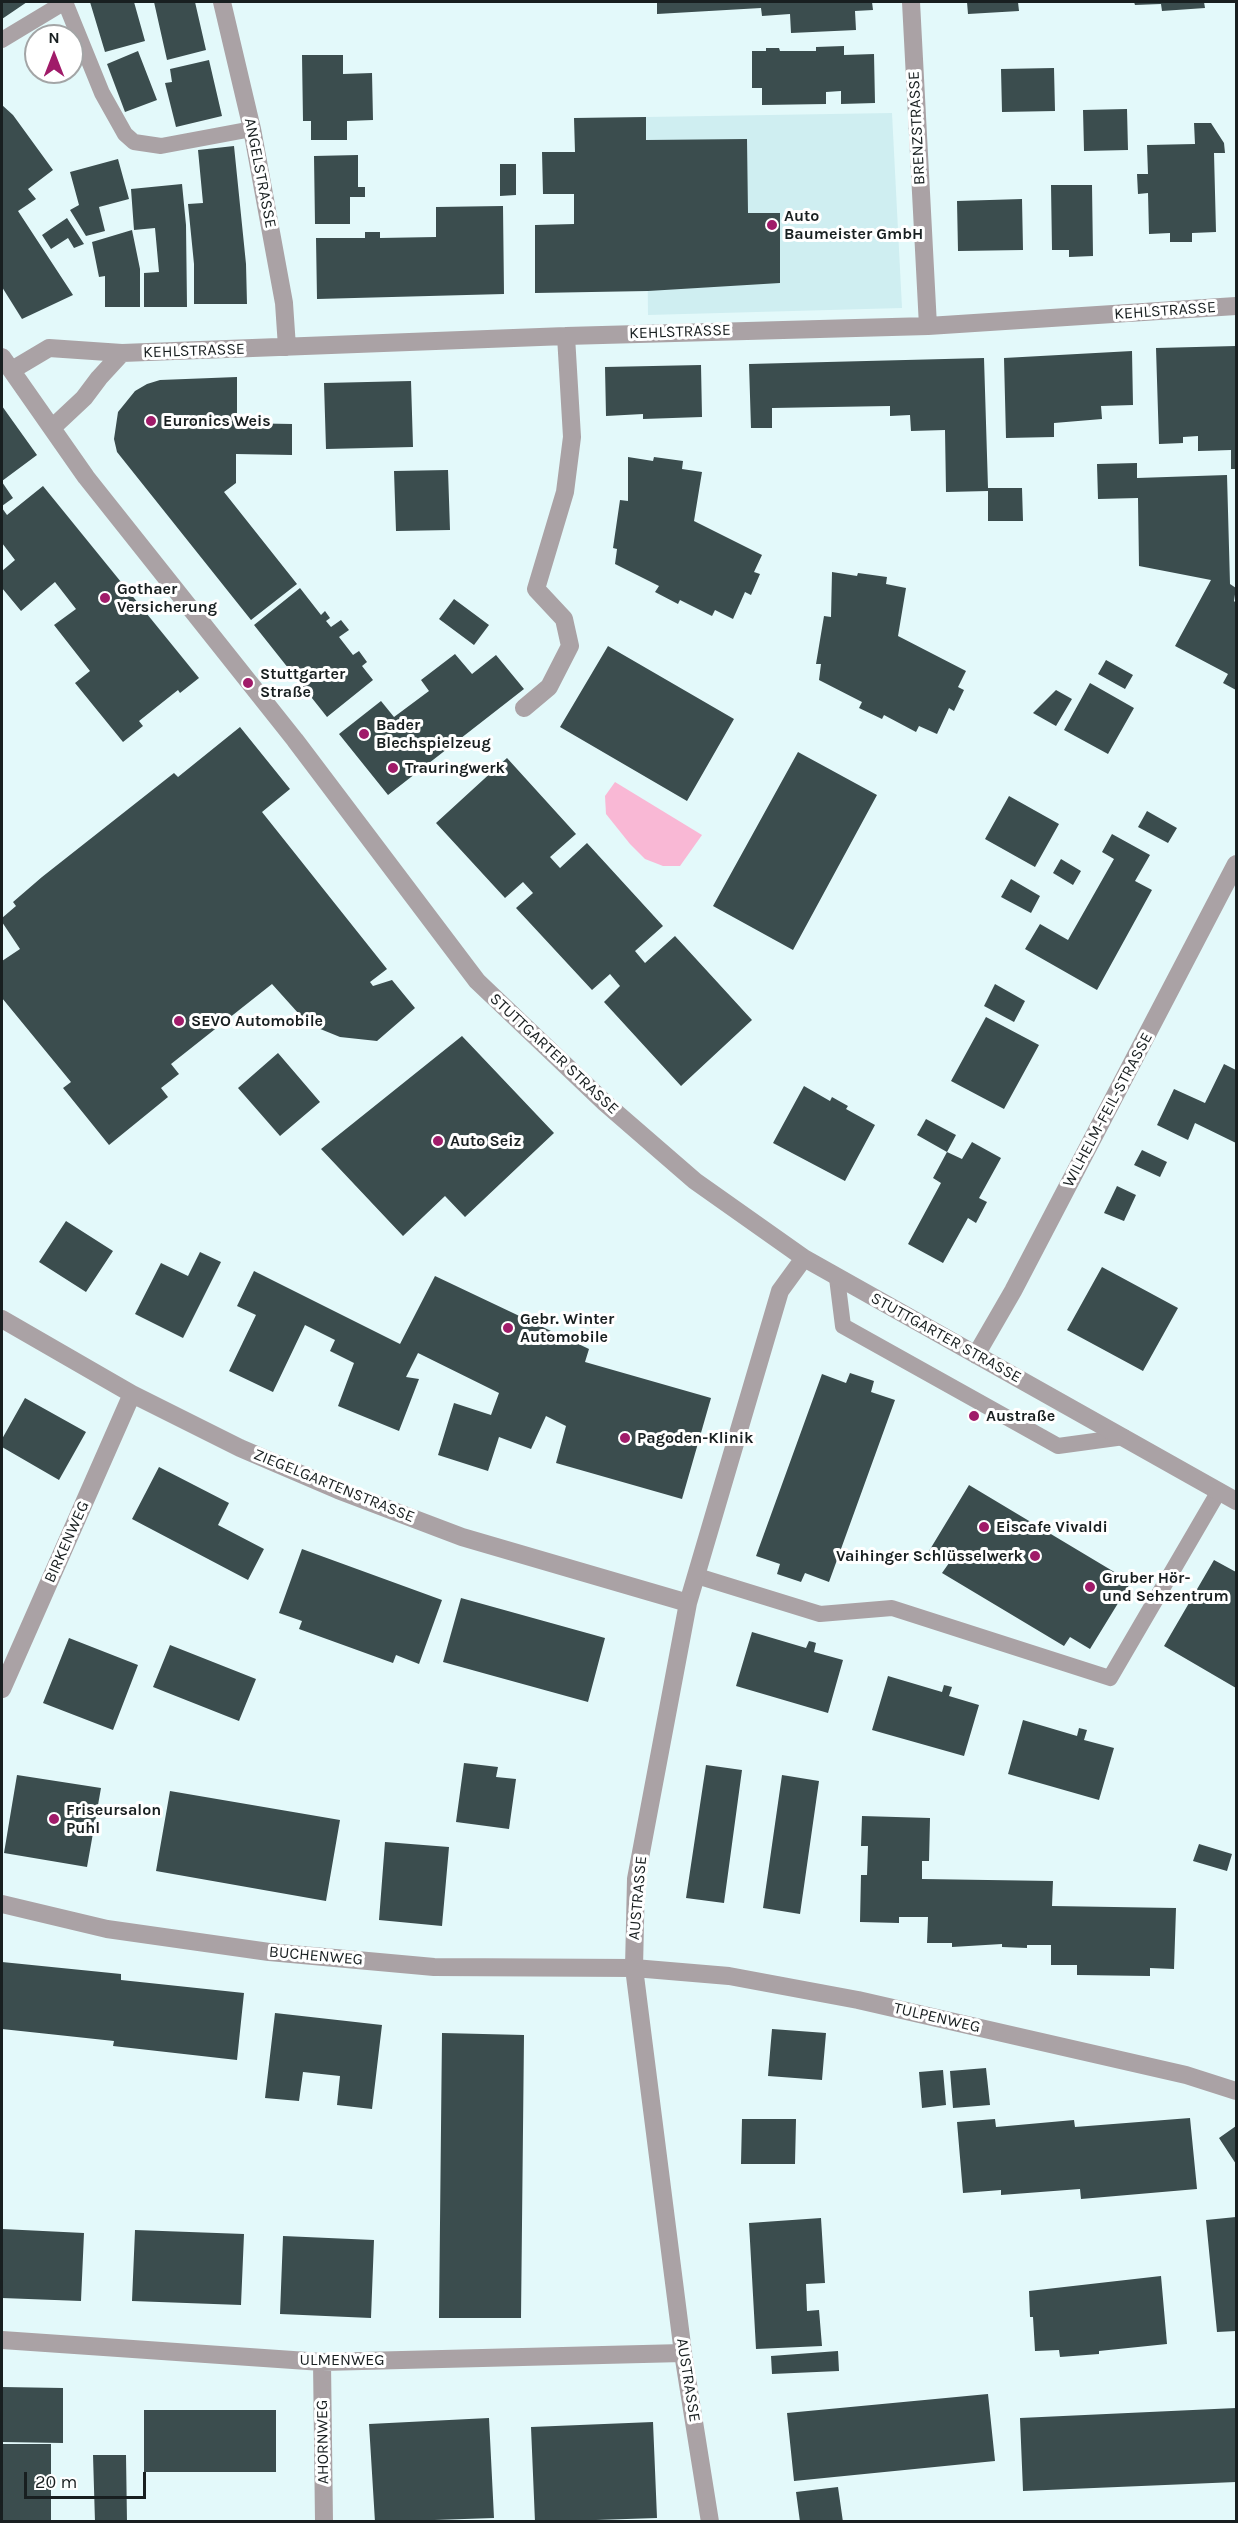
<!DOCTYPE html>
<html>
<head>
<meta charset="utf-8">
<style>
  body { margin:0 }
  #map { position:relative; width:1238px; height:2523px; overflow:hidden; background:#e3f9fa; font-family:Karla,sans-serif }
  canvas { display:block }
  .frame { position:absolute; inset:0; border:3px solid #181f20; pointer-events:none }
  .north { position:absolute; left:24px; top:24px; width:60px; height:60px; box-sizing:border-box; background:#fff; border:2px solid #a3a5a6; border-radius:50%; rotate:0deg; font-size:16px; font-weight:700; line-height:24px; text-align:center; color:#181f20 }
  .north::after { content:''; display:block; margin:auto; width:21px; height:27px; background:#a01b69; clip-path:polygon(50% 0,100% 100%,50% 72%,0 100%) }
  .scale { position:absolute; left:24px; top:2472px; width:122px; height:27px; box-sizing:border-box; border:3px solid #181f20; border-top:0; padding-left:8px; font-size:18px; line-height:21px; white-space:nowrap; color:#181f20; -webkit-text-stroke:4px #fff; paint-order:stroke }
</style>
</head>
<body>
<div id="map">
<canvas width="1238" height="2523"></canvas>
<div class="frame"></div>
<div class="north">N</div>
<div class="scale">20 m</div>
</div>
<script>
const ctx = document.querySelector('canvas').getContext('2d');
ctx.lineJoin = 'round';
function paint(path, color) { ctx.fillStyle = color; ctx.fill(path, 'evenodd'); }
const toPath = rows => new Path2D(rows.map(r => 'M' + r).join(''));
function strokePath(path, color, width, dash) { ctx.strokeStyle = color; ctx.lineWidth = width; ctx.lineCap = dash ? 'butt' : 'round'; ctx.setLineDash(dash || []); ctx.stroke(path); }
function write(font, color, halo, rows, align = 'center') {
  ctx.font = font + ' Karla,sans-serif'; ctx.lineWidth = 6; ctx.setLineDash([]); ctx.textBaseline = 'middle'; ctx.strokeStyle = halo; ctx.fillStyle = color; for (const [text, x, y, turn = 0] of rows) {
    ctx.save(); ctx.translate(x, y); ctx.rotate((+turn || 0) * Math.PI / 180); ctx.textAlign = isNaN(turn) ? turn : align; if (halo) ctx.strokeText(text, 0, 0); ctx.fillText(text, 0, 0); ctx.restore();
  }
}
const built = toPath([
  [892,113,902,308,648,315,646,117]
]);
const green = toPath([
  [615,782,702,835,680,866,663,866,645,859,630,844,606,814,605,796]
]);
const building = toPath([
  [2,2,27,2,2,19],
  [90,2,134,2,145,41,105,52],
  [154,2,195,2,206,50,167,60],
  [657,2,872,2,873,10,855,11,856,30,791,33,790,14,762,16,761,8,657,14],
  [967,2,1018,2,1019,11,968,14],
  [1134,2,1204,2,1205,8,1162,11,1161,4,1135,5],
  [58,27,62,36,40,36],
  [844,46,844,55,874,54,875,103,841,104,841,91,826,92,826,104,762,105,762,88,752,88,752,51,766,51,766,48,779,48,780,51,816,51,816,47],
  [138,51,157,100,125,112,107,64],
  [302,55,343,55,343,74,372,73,373,120,347,121,347,140,311,140,311,121,303,121],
  [209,60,222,116,176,127,165,83,172,82,170,69],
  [1054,68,1055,111,1002,112,1001,69],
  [2,105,13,115,53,170,28,189,36,199,18,211,73,295,22,319,2,287],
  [1127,109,1128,150,1084,151,1083,110],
  [646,117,646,140,747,139,748,213,780,213,780,283,648,291,535,293,535,225,574,224,574,194,543,194,542,152,575,152,574,118],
  [1194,123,1211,123,1224,143,1225,153,1214,153,1216,232,1192,233,1192,242,1170,242,1170,233,1149,234,1148,193,1138,194,1137,174,1148,174,1147,145,1195,144],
  [234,146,246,264,247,304,194,304,194,264,188,204,203,203,198,150],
  [358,155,358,187,365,187,365,197,350,197,350,224,315,224,314,156],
  [118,159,129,199,99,207,105,231,86,236,70,210,79,205,70,172],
  [500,164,516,164,516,195,500,196],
  [182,184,186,225,187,307,144,307,144,273,159,272,155,228,134,230,131,189],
  [1051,185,1092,185,1093,256,1069,257,1069,250,1052,250],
  [1022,199,1023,250,958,251,957,201],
  [503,206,504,294,317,299,316,238,365,238,365,232,380,232,380,238,436,237,436,207],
  [67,218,84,244,74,248,68,238,51,249,42,235],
  [132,230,140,269,140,307,105,307,105,276,99,277,92,242],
  [1236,346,1236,469,1231,469,1231,450,1198,451,1198,436,1183,437,1183,443,1159,444,1156,348],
  [1132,351,1133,405,1101,406,1102,419,1054,423,1054,437,1006,438,1004,358],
  [984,358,988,488,1022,488,1023,521,988,521,988,491,946,492,945,430,911,431,910,415,890,416,890,406,772,408,772,428,751,428,749,364],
  [701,365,702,417,643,419,643,414,606,416,605,367],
  [237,377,237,423,292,424,292,455,236,454,236,483,224,492,297,584,251,620,117,452,114,439,118,412,135,391,147,384,160,380],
  [411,381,413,447,326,449,324,383],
  [2,406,37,455,2,481],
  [628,457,653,461,654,457,683,461,682,469,702,472,694,521,762,555,754,572,760,574,751,595,745,592,733,619,715,610,712,616,680,600,678,604,655,592,659,586,615,564,617,549,613,548,620,500,628,501],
  [1137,463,1137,478,1227,475,1230,584,1236,588,1234,601,1236,603,1236,690,1223,683,1228,674,1175,646,1211,580,1139,566,1138,498,1098,499,1097,464],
  [448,470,450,530,396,531,394,471],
  [2,482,13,498,2,506],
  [43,486,199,678,180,693,178,690,139,721,143,726,123,742,75,683,90,671,54,625,76,609,55,582,21,611,2,588,2,571,15,560,2,543,2,508,7,515],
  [832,572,857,576,858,573,887,577,886,584,906,588,898,636,966,671,958,687,964,690,954,711,949,708,937,734,919,726,916,732,884,715,882,719,859,708,862,702,819,680,821,664,816,664,824,616,831,617],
  [300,588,321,615,325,611,330,618,326,621,331,627,341,620,349,630,339,637,353,655,359,651,367,662,362,666,373,680,327,717,254,625],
  [454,599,489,625,474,645,439,619],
  [608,646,734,719,687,801,560,727],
  [455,654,472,674,496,655,524,689,388,795,339,734,381,701,394,717,429,691,421,680],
  [1106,660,1133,675,1125,689,1098,674],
  [1090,683,1134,708,1108,754,1064,730],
  [1056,690,1072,699,1056,726,1033,713],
  [240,727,290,789,262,812,387,969,370,982,373,986,392,980,415,1008,377,1041,340,1037,308,1024,272,984,171,1064,179,1074,161,1088,168,1097,109,1145,63,1088,71,1082,2,998,2,961,20,949,2,922,2,918,16,906,13,902,42,877,174,773,178,777],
  [798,752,877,795,793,950,713,906],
  [507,758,576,834,550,857,560,868,587,843,663,926,635,951,645,963,675,936,752,1020,681,1086,604,1002,620,986,610,974,592,990,516,908,533,893,523,882,505,898,436,823],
  [1009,796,1059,824,1035,867,985,839],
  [1147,811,1177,828,1168,843,1138,827],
  [1112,834,1150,855,1135,881,1152,890,1097,990,1025,949,1040,924,1068,940,1114,859,1102,852],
  [1061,859,1081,871,1073,885,1053,873],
  [1011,879,1040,896,1031,913,1001,897],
  [995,984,1025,1001,1014,1022,984,1006],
  [986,1017,1039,1045,1004,1109,951,1081],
  [462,1036,554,1133,465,1217,445,1196,403,1236,321,1149],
  [278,1053,320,1102,280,1136,238,1088],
  [1224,1064,1236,1070,1236,1143,1195,1123,1188,1140,1157,1125,1174,1089,1205,1103],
  [804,1086,830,1101,832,1097,848,1106,846,1109,875,1125,845,1181,773,1143],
  [926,1119,956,1135,947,1152,917,1135],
  [972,1142,1001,1158,979,1198,987,1202,976,1223,968,1218,943,1263,908,1244,941,1183,933,1178,947,1152,962,1159],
  [1142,1150,1167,1162,1160,1177,1134,1165],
  [1117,1186,1136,1195,1124,1221,1104,1213],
  [66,1221,113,1251,86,1292,39,1262],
  [200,1252,221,1262,183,1338,135,1314,161,1263,188,1276],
  [1102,1267,1178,1308,1143,1371,1067,1330],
  [254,1271,400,1344,435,1276,589,1349,585,1362,711,1398,682,1499,556,1463,566,1426,546,1416,531,1449,499,1437,488,1471,438,1455,454,1403,491,1415,499,1393,418,1353,406,1377,419,1379,399,1431,338,1406,354,1363,330,1351,335,1340,305,1325,273,1392,229,1371,256,1315,237,1306],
  [850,1373,874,1381,871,1392,895,1400,829,1582,805,1573,801,1582,777,1574,780,1564,756,1556,822,1374,846,1383],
  [25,1398,86,1432,59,1480,2,1447,2,1439],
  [159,1467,229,1503,218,1525,264,1549,248,1580,132,1519],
  [969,1485,1131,1582,1090,1649,1070,1637,1064,1646,942,1573,949,1563,929,1551],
  [302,1549,442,1600,419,1664,396,1655,393,1663,299,1629,302,1621,279,1613],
  [1214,1560,1236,1572,1236,1688,1164,1646],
  [461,1598,605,1638,588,1702,443,1662],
  [752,1632,806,1648,809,1641,813,1642,816,1643,814,1652,843,1660,828,1713,736,1686],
  [69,1638,138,1665,113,1730,43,1703],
  [170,1645,256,1679,239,1721,153,1687],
  [888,1676,942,1692,944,1685,952,1687,949,1696,979,1705,964,1756,872,1730],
  [1023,1720,1077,1736,1079,1728,1087,1730,1084,1740,1114,1748,1099,1800,1008,1774],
  [464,1763,498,1767,496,1777,516,1779,509,1829,456,1822],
  [706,1765,742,1770,724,1903,686,1898],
  [17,1775,101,1788,87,1867,4,1853],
  [782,1775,819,1781,800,1914,763,1908],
  [170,1791,340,1820,326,1901,156,1871],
  [862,1816,930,1818,929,1861,922,1861,922,1879,1053,1881,1052,1906,1176,1908,1174,1969,1150,1968,1150,1976,1077,1975,1077,1965,1051,1965,1051,1945,1027,1945,1027,1948,1002,1947,1002,1944,952,1947,952,1943,927,1943,928,1917,899,1917,899,1923,860,1922,861,1875,867,1875,868,1846,861,1846],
  [385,1842,449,1847,442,1926,379,1920],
  [1199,1844,1232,1854,1227,1871,1193,1861],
  [2,1962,121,1974,121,1980,244,1993,237,2060,113,2046,114,2041,2,2029],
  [275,2013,382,2025,372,2109,337,2105,340,2076,303,2072,299,2101,265,2098],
  [772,2029,826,2033,822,2080,768,2076],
  [442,2033,524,2035,521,2318,439,2318],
  [986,2068,990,2105,953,2108,950,2071],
  [943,2070,946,2105,922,2108,919,2072],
  [1190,2118,1197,2189,1081,2199,1080,2189,1001,2195,1001,2190,963,2193,957,2122,995,2119,996,2127,1074,2120,1075,2127],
  [742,2119,796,2119,795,2164,741,2164],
  [1236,2126,1236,2164,1219,2138],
  [1236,2217,1236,2331,1217,2332,1206,2220],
  [821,2218,825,2283,806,2284,807,2311,819,2310,822,2346,756,2349,749,2223],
  [2,2229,84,2233,81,2301,2,2298],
  [135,2230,244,2234,241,2305,132,2301],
  [283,2236,374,2240,371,2318,280,2314],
  [1161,2276,1167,2344,1099,2351,1099,2354,1060,2357,1059,2350,1035,2351,1033,2317,1030,2317,1029,2291],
  [838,2351,839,2371,772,2374,771,2356],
  [2,2387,63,2388,63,2443,2,2442],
  [988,2394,995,2461,794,2481,787,2413],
  [1236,2408,1236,2482,1023,2491,1020,2418],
  [144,2410,276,2410,276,2472,144,2472],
  [489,2418,494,2518,375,2522,369,2424],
  [653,2422,657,2518,535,2522,531,2427],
  [2,2444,51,2444,51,2522,2,2522],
  [93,2455,126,2455,127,2522,95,2522],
  [838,2487,843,2522,800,2522,796,2492]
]);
const lane = toPath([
  [65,2,102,93,125,134,134,142,161,146,252,129],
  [2,40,65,2],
  [837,1278,843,1326,1058,1446,1124,1437],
  [697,1576,820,1614,892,1608,1110,1678,1219,1491]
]);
const street = toPath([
  [222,2,252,129,284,303,287,347],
  [911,2,928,326],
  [2,357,86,477,295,740,477,981,605,1103,695,1181,804,1258,1236,1501],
  [12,370,49,348,122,353,566,336,928,326,1236,306],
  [52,428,84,398,99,378,122,353],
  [524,708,549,687,570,646,564,619,536,589,565,492,572,437,566,336],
  [2,1319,132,1394,240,1448,338,1490,462,1537,688,1603],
  [976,1355,1013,1291,1236,864],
  [2,1689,132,1394],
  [2,1904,107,1929,269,1952,434,1967,634,1968,729,1976,858,2000,1186,2075,1236,2091],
  [2,2340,322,2362,683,2353],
  [322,2362,324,2522],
  [710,2522,683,2353,634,1968,636,1879,688,1603,780,1291,804,1258]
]);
const markers = [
  [772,225,6,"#a01b69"],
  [151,421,6,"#a01b69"],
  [105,598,6,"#a01b69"],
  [248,683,6,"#a01b69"],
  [364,734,6,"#a01b69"],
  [393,768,6,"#a01b69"],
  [179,1021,6,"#a01b69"],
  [438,1141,6,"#a01b69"],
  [508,1328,6,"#a01b69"],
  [974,1416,6,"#a01b69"],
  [625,1438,6,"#a01b69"],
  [984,1527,6,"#a01b69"],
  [1035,1556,6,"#a01b69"],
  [1090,1587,6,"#a01b69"],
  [54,1819,6,"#a01b69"]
];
const streetNames = [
  ["BRENZSTRASSE",917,128,-93],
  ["ANGELSTRASSE",260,173,79],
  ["KEHLSTRASSE",1165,311,-4],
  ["KEHLSTRASSE",680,332,-2],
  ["KEHLSTRASSE",194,351,-2],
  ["STUTTGARTER STRASSE",554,1054,43],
  ["WILHELM-FEIL-STRASSE",1108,1110,-62],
  ["STUTTGARTER STRASSE",946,1338,29],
  ["ZIEGELGARTENSTRASSE",334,1486,22],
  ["BIRKENWEG",67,1542,-66],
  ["AUSTRASSE",638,1898,-85],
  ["BUCHENWEG",316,1956,5],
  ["TULPENWEG",937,2018,13],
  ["ULMENWEG",342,2360],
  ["AUSTRASSE",688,2380,81],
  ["AHORNWEG",323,2442,-91]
];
const poiNames = [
  ["Auto",784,216],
  ["Baumeister GmbH",784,234],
  ["Euronics Weis",163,421],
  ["Gothaer",117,589],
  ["Versicherung",117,607],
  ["Stuttgarter",260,674],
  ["Straße",260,692],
  ["Bader",376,725],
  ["Blechspielzeug",376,743],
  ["Trauringwerk",405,768],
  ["SEVO Automobile",191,1021],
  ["Auto Seiz",450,1141],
  ["Gebr. Winter",520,1319],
  ["Automobile",520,1337],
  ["Austraße",986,1416],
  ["Pagoden-Klinik",637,1438],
  ["Eiscafe Vivaldi",996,1527],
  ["Vaihinger Schlüsselwerk",1023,1556,"right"],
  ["Gruber Hör-",1102,1578],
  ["und Sehzentrum",1102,1596],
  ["Friseursalon",66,1810],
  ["Puhl",66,1828]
];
paint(built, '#cfeef1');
paint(green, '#f9b8d5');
paint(building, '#3b4d4e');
strokePath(lane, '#aaa2a5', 16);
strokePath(street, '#aaa2a5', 18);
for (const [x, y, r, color] of markers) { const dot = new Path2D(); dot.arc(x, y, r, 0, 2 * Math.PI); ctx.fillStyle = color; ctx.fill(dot); strokePath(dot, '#fff', 2); }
write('16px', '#181f20', '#fff', streetNames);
write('bold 16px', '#181f20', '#fff', poiNames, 'left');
</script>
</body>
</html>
